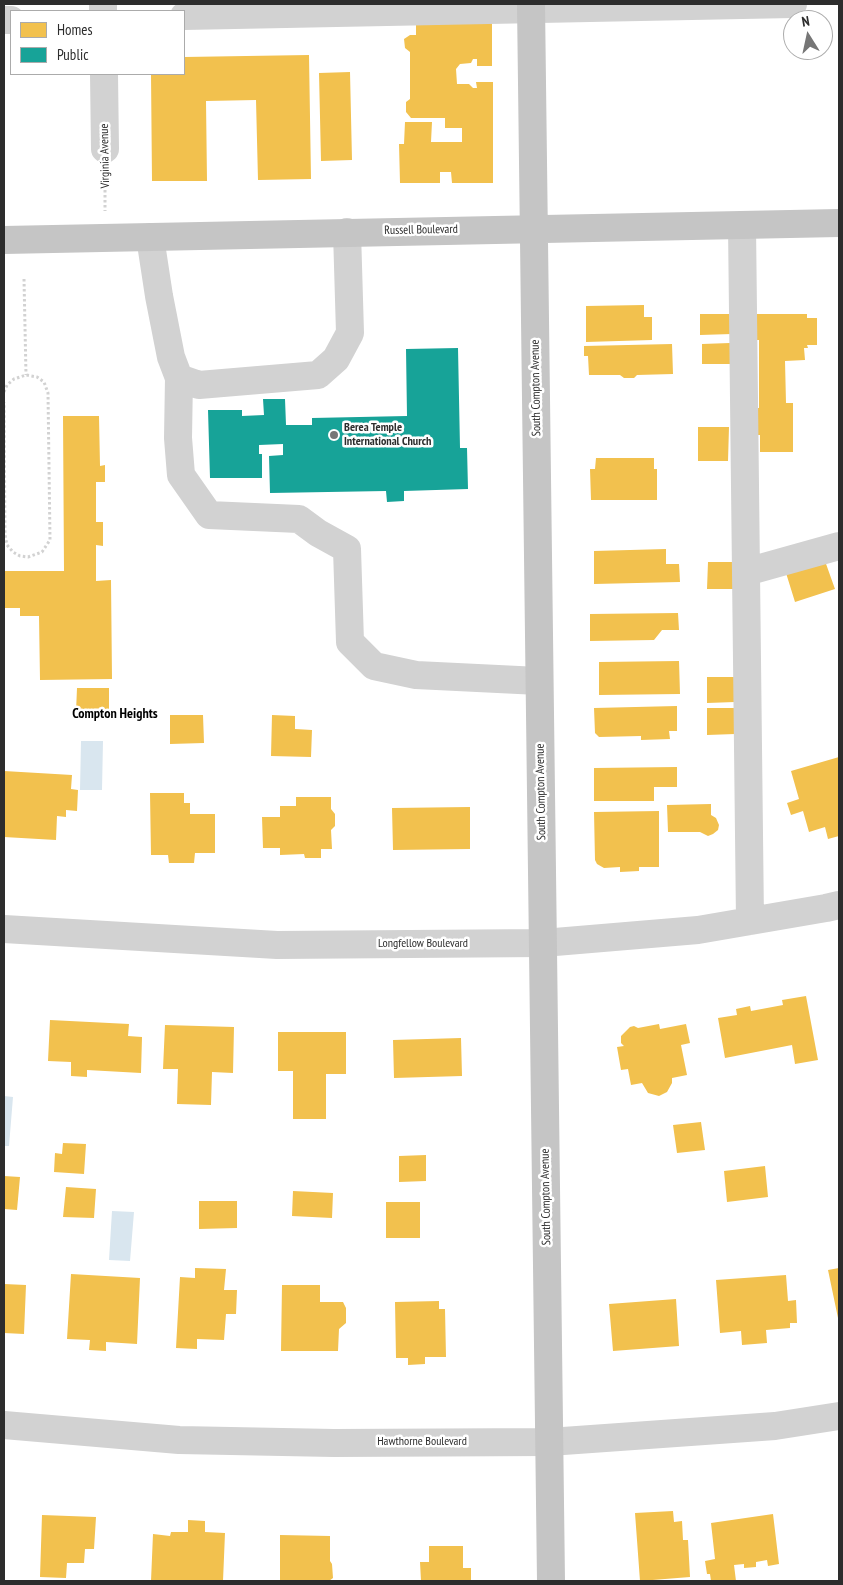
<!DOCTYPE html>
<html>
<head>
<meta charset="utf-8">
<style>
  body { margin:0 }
  #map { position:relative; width:843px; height:1585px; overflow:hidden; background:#fff; font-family:"PT Sans Narrow",sans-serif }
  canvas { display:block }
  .frame { position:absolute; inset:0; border:5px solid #2d2d2d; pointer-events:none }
  .legend { position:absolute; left:10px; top:10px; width:175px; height:65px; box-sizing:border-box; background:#fff; border:1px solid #ababab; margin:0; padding:6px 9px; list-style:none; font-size:15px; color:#2d2d2d }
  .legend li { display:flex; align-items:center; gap:10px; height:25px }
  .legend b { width:25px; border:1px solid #ababab }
  .north { position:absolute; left:783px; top:10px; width:50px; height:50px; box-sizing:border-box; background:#fff; border:1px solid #ababab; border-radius:50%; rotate:350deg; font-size:14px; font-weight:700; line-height:20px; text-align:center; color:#2d2d2d }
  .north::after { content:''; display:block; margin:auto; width:18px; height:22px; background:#767676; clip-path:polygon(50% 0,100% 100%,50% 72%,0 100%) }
</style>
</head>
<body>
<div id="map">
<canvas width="843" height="1585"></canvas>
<div class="frame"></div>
<ul class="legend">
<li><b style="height:14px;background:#f2c14e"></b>Homes</li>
<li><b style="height:14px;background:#17a398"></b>Public</li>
</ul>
<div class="north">N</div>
</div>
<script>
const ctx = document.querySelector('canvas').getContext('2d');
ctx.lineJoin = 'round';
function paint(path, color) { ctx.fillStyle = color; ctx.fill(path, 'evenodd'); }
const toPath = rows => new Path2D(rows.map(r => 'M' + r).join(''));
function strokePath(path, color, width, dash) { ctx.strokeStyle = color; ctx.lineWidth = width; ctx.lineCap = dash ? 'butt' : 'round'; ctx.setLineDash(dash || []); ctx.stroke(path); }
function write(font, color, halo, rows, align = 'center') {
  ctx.font = font + ' "PT Sans Narrow",sans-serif'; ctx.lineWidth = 5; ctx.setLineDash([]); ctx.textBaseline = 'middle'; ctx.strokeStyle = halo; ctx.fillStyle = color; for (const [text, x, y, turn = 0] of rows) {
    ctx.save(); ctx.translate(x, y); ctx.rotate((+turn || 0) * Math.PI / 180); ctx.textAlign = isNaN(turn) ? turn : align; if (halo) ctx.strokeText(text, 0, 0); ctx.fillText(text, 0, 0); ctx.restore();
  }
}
const water = toPath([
  [81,741,103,741,102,790,80,790],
  [4,1096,13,1097,9,1146,4,1146],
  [112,1211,134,1212,130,1261,109,1260]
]);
const homes = toPath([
  [492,23,492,66,477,66,477,59,473,59,471,63,460,64,456,69,457,84,469,84,473,88,477,88,476,82,493,82,493,183,452,183,451,172,440,172,440,183,400,183,399,144,404,144,405,122,432,122,431,142,462,142,462,128,445,128,445,118,411,118,406,112,406,102,410,99,410,52,405,48,404,39,410,35,416,35,416,24],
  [309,55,311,179,258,180,256,100,206,101,207,181,152,181,151,74,184,74,184,57],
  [350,72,352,160,321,161,319,73],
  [644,305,644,317,652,317,652,340,586,342,586,306],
  [700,314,732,314,732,334,700,335],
  [757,314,807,314,807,318,817,318,817,345,807,345,808,348,804,348,805,360,785,361,786,403,793,403,793,452,760,452,760,435,758,435,758,408,759,408,759,340,757,340],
  [730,343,730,364,702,364,702,344],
  [672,344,673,374,637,375,634,378,624,378,620,375,589,375,588,356,584,356,584,346],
  [63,416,99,416,100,466,105,465,105,482,96,482,96,522,103,522,103,546,96,545,96,581,111,580,112,679,40,680,39,616,20,616,20,608,4,608,4,571,64,571],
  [698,427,729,427,728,461,698,461],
  [596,458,654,458,654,469,657,469,657,500,591,500,590,469,595,469],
  [666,549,666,564,679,564,680,582,594,584,594,551],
  [825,561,835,589,795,602,786,573],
  [708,562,736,562,736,589,707,589],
  [678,613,679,630,662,630,654,640,590,641,590,614],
  [679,661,680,694,599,695,599,662],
  [707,677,735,677,735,702,707,703],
  [77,688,109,688,109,712,76,712],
  [677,706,677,731,669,731,670,739,641,740,641,736,599,737,595,733,594,708],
  [707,708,735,708,735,734,707,735],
  [170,715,203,715,204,743,170,744],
  [272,715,295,716,295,729,312,730,311,757,271,756],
  [839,757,839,836,828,839,825,827,809,832,803,811,791,815,787,803,799,799,791,771],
  [677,767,677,787,654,787,654,801,594,801,594,768],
  [4,771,72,775,71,789,78,790,77,811,66,810,66,817,57,816,56,840,4,837],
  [150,793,184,793,184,803,190,803,190,814,215,814,215,853,195,853,194,863,169,863,168,855,151,855],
  [296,797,331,797,331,809,335,814,335,826,331,830,332,849,321,849,321,858,305,858,304,854,280,855,280,848,263,848,262,817,280,817,280,806,296,806],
  [711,804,711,815,716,818,719,825,718,830,713,834,708,836,700,832,668,832,667,805],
  [470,807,470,849,393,850,392,808],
  [659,811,659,867,639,867,639,871,620,872,620,867,604,868,597,864,595,860,594,812],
  [806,996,818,1060,795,1064,792,1045,725,1058,718,1018,737,1015,736,1009,750,1006,751,1011,783,1005,782,1000],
  [50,1020,129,1024,128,1036,142,1037,141,1073,87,1070,87,1077,71,1076,71,1062,48,1061],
  [659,1024,660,1029,686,1024,690,1043,681,1045,687,1075,672,1078,672,1083,667,1092,659,1096,648,1093,642,1083,631,1085,628,1069,621,1070,617,1047,624,1046,621,1043,621,1036,630,1027,634,1026,638,1028],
  [165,1025,234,1027,233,1073,212,1072,211,1105,177,1104,178,1069,163,1069],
  [278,1032,346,1032,346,1074,326,1074,326,1119,293,1119,293,1071,278,1071],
  [461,1038,462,1076,394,1078,393,1040],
  [701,1122,705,1150,677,1153,673,1125],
  [63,1143,86,1144,84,1174,54,1172,55,1153,62,1154],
  [426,1155,426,1181,399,1182,399,1156],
  [765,1166,768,1197,727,1202,724,1171],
  [4,1176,20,1177,17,1210,4,1209],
  [66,1187,96,1189,94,1218,63,1217],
  [293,1191,333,1193,332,1218,292,1216],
  [199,1201,237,1201,237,1228,199,1229],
  [386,1202,420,1202,420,1238,386,1238],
  [195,1268,226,1269,224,1290,237,1290,236,1314,226,1314,224,1340,197,1339,197,1349,176,1348,180,1277,195,1278],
  [839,1268,839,1318,838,1318,828,1270],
  [71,1274,140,1278,137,1344,106,1342,106,1351,89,1350,90,1340,67,1339],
  [786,1275,788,1301,796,1300,797,1323,790,1323,790,1328,766,1330,767,1343,742,1345,741,1331,720,1333,716,1280],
  [4,1284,26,1285,24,1334,4,1333],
  [282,1285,320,1285,320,1302,343,1302,346,1308,346,1323,339,1329,338,1351,281,1351],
  [676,1299,679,1346,613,1351,609,1304],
  [439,1301,439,1309,445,1309,446,1357,425,1357,425,1364,408,1365,408,1358,396,1358,395,1302],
  [673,1511,674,1522,682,1521,683,1540,688,1540,690,1577,640,1581,635,1513],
  [773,1514,779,1564,768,1566,767,1560,756,1562,756,1567,744,1568,744,1564,734,1565,736,1581,711,1581,710,1574,707,1574,705,1561,715,1559,711,1523],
  [42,1515,96,1517,94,1549,85,1549,84,1563,67,1563,66,1578,40,1577],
  [188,1520,205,1521,205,1532,225,1533,223,1581,151,1581,153,1534,170,1536,171,1532,188,1532],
  [280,1535,330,1536,330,1561,332,1564,333,1578,329,1581,280,1581],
  [429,1546,463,1546,463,1568,471,1568,471,1581,421,1581,420,1562,429,1562]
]);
const public = toPath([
  [458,348,460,448,467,448,468,489,404,491,404,501,387,502,386,491,270,493,269,456,283,455,283,444,259,445,259,454,262,454,262,478,210,478,208,410,242,410,242,416,264,415,263,399,285,399,286,425,312,425,312,418,407,416,406,349]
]);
const path = toPath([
  [105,175,105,211],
  [24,279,26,375],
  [4,392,7,385,14,379,26,375,37,377,44,382,48,393,50,540,42,552,28,557,20,556,13,552,7,545,5,535,4,402]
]);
const minor = toPath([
  [103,4,103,11],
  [184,16,793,4],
  [4,20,11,20],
  [104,74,105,149],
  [742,225,750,921],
  [150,237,159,296,171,357,179,378,199,385,318,375,336,359,350,333,347,232],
  [179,378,178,438,181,475,209,515,299,519,318,533,347,549,350,642,374,666,416,675,539,681],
  [746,572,839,546],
  [4,929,277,945,543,943,698,930,826,908,839,905],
  [4,1425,179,1440,334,1443,549,1442,775,1426,839,1416]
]);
const major = toPath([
  [531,4,551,1581],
  [4,240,839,223]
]);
const markers = [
  [334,435,5,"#767676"]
];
const streetNames = [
  ["Virginia Avenue",105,156,-91],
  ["Russell Boulevard",421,230,-1],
  ["South Compton Avenue",536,388,-91],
  ["South Compton Avenue",541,792,-91],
  ["Longfellow Boulevard",423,944],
  ["South Compton Avenue",546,1197,-91],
  ["Hawthorne Boulevard",422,1442]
];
const poiNames = [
  ["Berea Temple",344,428],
  ["International Church",344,442]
];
const neighbourhoodNames = [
  ["Compton Heights",115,714]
];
paint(water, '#d9e6ef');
paint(homes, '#f2c14e');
paint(public, '#17a398');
strokePath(path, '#d2d2d2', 3, [2.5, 2.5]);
strokePath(minor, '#d2d2d2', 28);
strokePath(major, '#c5c5c5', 28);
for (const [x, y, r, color] of markers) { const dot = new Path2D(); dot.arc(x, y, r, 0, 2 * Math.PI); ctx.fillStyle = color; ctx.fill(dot); strokePath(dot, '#fff', 2); }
write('12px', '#2d2d2d', '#fff', streetNames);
write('bold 12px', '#2d2d2d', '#fff', poiNames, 'left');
write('bold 14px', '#000', '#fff', neighbourhoodNames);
</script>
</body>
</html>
